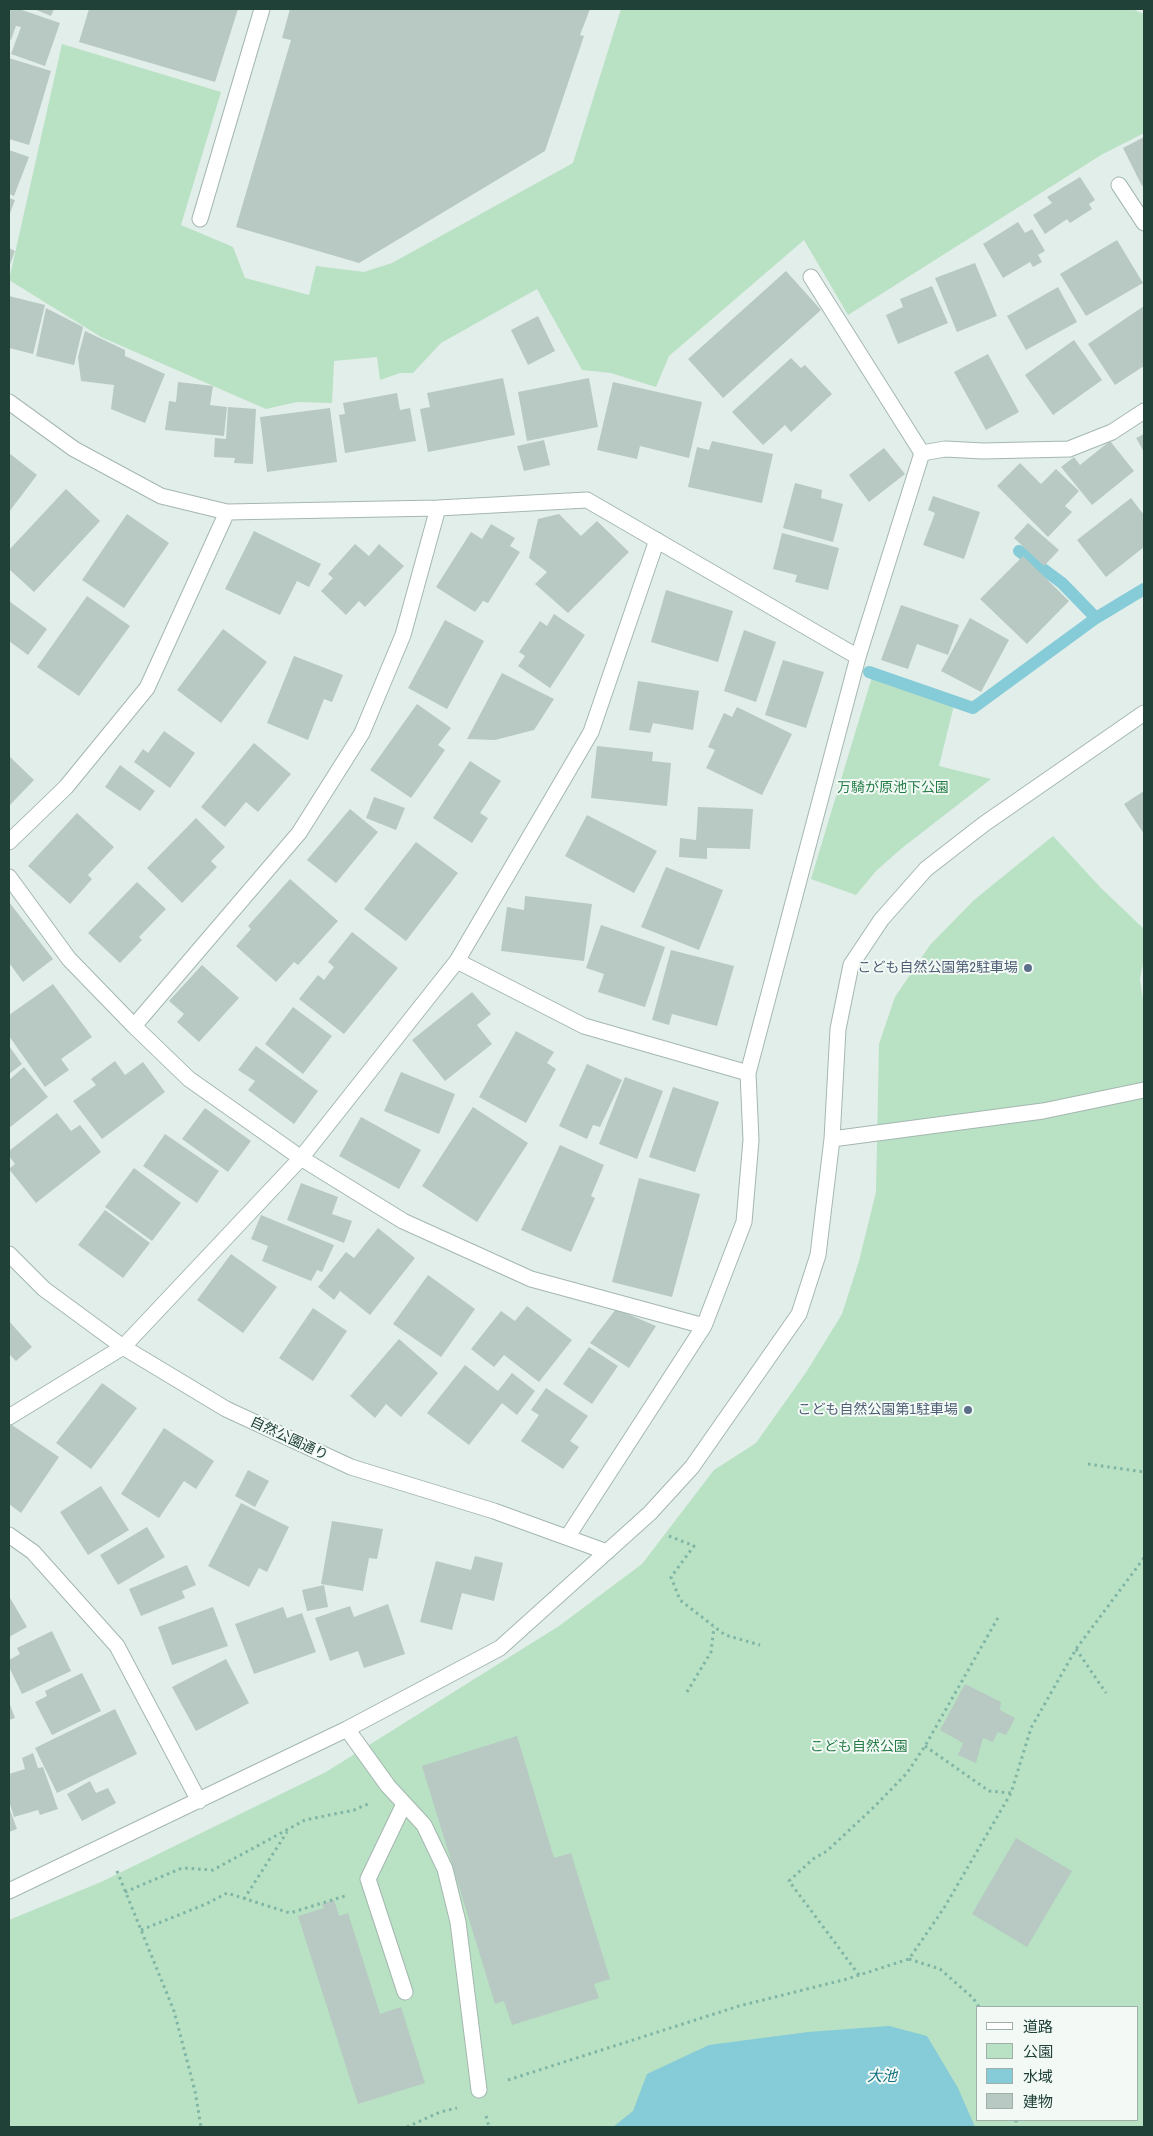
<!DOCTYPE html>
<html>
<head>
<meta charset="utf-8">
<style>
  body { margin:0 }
  #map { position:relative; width:1153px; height:2136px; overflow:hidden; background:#e2eee9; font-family:"Archivo Narrow","Noto Sans JP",sans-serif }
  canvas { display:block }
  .frame { position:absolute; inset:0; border:10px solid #204138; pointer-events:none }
  .legend { position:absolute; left:976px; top:2006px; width:162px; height:115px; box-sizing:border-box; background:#f3faf6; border:1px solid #9fb0aa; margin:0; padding:6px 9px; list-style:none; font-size:15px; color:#204138 }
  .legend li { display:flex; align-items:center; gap:10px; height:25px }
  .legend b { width:25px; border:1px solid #9fb0aa }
</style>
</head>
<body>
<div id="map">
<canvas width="1153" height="2136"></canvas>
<div class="frame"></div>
<ul class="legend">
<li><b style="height:6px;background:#fff"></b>道路</li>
<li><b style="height:14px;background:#b9e1c4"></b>公園</li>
<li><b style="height:14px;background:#85cbd8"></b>水域</li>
<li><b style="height:14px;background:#b7c9c2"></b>建物</li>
</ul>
</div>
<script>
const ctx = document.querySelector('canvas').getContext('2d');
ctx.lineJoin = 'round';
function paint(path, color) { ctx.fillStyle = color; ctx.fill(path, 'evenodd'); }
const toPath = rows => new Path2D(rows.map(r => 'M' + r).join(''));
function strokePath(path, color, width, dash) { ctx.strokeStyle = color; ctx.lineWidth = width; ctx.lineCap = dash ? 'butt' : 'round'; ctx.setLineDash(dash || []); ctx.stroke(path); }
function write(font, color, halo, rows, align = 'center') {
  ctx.font = font + ' "Archivo Narrow","Noto Sans JP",sans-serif'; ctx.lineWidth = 4; ctx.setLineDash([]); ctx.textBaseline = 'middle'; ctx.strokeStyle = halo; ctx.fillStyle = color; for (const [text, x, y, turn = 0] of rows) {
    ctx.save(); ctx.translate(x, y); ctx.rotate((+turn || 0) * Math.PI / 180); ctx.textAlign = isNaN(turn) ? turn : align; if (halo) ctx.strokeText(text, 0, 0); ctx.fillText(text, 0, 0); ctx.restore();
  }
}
const green = toPath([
  [621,9,1132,9,1144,14,1144,133,1101,155,848,315,804,240,669,356,656,387,611,373,582,370,537,289,441,343,413,373,400,373,380,380,377,357,334,361,332,403,297,402,266,409,101,337,9,280,62,44,221,92,181,225,233,247,245,278,309,295,316,266,364,272,392,263,573,163],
  [872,677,954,705,939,766,991,779,902,848,876,871,856,895,811,879],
  [1053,836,1101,888,1144,929,1144,958,1140,979,1144,1007,1144,2127,9,2127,9,1920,101,1882,326,1772,559,1626,642,1564,714,1470,756,1443,807,1371,842,1314,859,1261,876,1192,879,1044,895,997,930,945,974,900],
  [977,2007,1137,2007,1137,2120,977,2120]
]);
const water = toPath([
  [889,2026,927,2036,958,2088,975,2127,613,2127,633,2111,647,2074,709,2045,808,2032]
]);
const stream = toPath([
  [1019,551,1062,583,1096,618],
  [869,672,973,708,1096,618,1144,589]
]);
const building = toPath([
  [9,9,19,9,60,23,45,66,11,54,21,27,16,26,11,40,9,39],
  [34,9,54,9,51,16],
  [89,9,238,9,215,82,79,42],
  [290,9,590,9,580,35,584,36,545,151,359,263,236,227,291,40,282,38],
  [9,58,51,71,29,145,9,139],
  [1144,137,1144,185,1142,186,1123,148],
  [9,150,29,157,14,196,9,194],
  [1080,177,1095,200,1089,204,1092,209,1070,223,1067,219,1045,234,1033,215,1052,203,1047,197],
  [9,198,15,200,9,216],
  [1018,222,1025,233,1032,229,1045,251,1038,255,1042,262,1033,267,1030,262,1003,278,983,244],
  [1117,240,1143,283,1086,316,1060,274],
  [9,248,15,251,9,267],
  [975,263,997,316,957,332,935,278],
  [786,271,821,310,723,398,688,359],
  [932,286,948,323,898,344,886,315,903,307,900,299],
  [1058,287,1077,322,1026,350,1007,316],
  [9,296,45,305,33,354,9,348],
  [1144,306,1144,366,1115,385,1088,344],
  [46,308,83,327,74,365,36,356],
  [538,316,555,351,528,365,511,330],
  [85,331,125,350,125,356,165,374,145,423,111,409,114,385,81,381,78,357],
  [1074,340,1102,380,1053,415,1025,375],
  [988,354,1019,412,986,430,954,372],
  [791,358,801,368,805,365,832,394,791,432,785,425,763,445,732,412],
  [503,378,515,435,428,452,420,409,430,407,427,393],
  [589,378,598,427,527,441,518,392],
  [178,382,213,386,210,405,227,407,224,436,165,430,169,401,176,402],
  [613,382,702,402,689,458,640,446,637,459,597,450],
  [397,393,400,410,410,408,416,441,345,453,339,415,345,414,343,403],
  [228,407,256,409,253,464,234,463,235,458,214,457,215,438,226,439],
  [330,408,337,462,267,472,260,417],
  [1144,434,1144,452,1136,438],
  [544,440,550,465,524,471,517,446],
  [712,441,773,454,762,503,688,487,697,447,709,450],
  [1110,441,1134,471,1092,505,1061,467,1074,457,1080,465],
  [884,448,905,474,869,502,849,475],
  [9,453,37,475,9,512],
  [1020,463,1041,484,1056,469,1079,491,1065,506,1072,512,1048,537,997,486],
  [795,483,822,490,821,498,843,504,833,542,783,528],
  [66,489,100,521,34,592,9,569,9,550],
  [933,496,980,512,964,559,923,545,935,513,928,510],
  [1131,498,1144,515,1144,547,1106,577,1077,540],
  [127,514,169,543,124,608,82,580],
  [559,514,581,536,597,521,629,552,568,613,535,584,547,572,529,558,538,519],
  [1028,523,1059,550,1044,566,1014,538],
  [491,524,515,538,510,546,520,552,488,603,483,601,475,612,436,587,471,532,482,539],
  [254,531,321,564,309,587,297,581,280,615,225,589],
  [782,533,839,548,828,590,795,582,797,575,773,569],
  [355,544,369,556,379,544,404,566,365,607,359,601,346,615,321,591,333,578,328,574],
  [1023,556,1069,601,1027,644,980,599],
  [666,590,733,611,718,662,651,642],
  [87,596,130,626,79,696,37,667],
  [9,601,47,629,28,655,9,641],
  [901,605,959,625,948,655,917,644,908,669,881,660],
  [554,614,585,635,550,688,518,666,525,656,519,652,540,621,547,626],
  [970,618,1009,640,981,692,941,671],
  [445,620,484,641,447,709,408,688],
  [223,629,267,662,221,723,177,690],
  [744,630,776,642,756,702,724,691],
  [294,656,343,675,332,702,324,699,308,740,267,723],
  [783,660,824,672,806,728,765,715],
  [502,673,554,699,534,730,495,740,467,739],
  [638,681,699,691,693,730,653,723,650,733,629,730],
  [417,704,451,728,438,745,445,750,411,798,370,770],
  [737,707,792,734,762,795,706,768,715,750,708,747,724,713,732,717],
  [164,731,195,753,170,788,134,762,143,749,148,753],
  [254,743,291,774,258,812,246,802,225,827,201,807],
  [597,746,653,752,652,761,671,763,667,806,591,798],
  [9,756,34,780,9,806],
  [470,761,501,781,480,813,488,818,472,843,433,818],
  [120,765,155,791,140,811,105,787],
  [1144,791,1144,834,1124,804],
  [374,797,405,808,396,830,366,818],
  [698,807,753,809,750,849,707,848,707,859,679,857,680,838,696,840],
  [350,809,378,832,336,883,307,860],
  [77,813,114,847,88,875,92,879,70,904,28,866],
  [587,815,657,851,634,893,565,856],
  [196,818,225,847,211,861,217,867,182,903,147,868],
  [416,842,458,873,406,941,364,909],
  [666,867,723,890,699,950,641,927],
  [290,879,338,921,298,965,294,962,276,982,236,946,251,929,248,926],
  [137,882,166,909,139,937,142,940,120,963,88,933],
  [525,896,592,904,584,961,501,951,507,907,524,910],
  [9,902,53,959,23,982,10,964,9,965],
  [601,925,665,947,645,1007,598,992,604,974,586,968],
  [352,932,398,968,344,1034,299,999,318,975,324,980,334,967,328,962],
  [671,950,734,966,717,1026,672,1014,669,1025,652,1020],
  [202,965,239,998,199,1042,177,1022,184,1014,169,1001],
  [53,984,92,1037,61,1059,69,1070,45,1087,9,1036,9,1015],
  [472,992,491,1014,477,1025,492,1044,445,1081,412,1040],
  [293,1007,332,1036,303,1074,265,1044],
  [516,1031,554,1052,547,1063,556,1069,526,1123,479,1097],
  [9,1046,22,1064,9,1074],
  [256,1046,318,1091,294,1124,248,1090,255,1081,238,1070],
  [115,1061,125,1075,143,1062,165,1092,102,1139,73,1101,96,1085,91,1079],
  [587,1064,622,1080,600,1127,593,1125,587,1139,559,1126],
  [24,1067,48,1097,9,1128,9,1080],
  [401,1072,455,1094,439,1134,384,1111],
  [625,1077,663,1091,637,1159,599,1144],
  [673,1087,719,1102,695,1172,649,1157],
  [473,1107,528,1143,477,1222,422,1186],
  [205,1108,251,1141,228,1172,182,1139],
  [57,1113,71,1131,80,1125,101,1152,36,1203,9,1169,15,1164,9,1156,9,1151],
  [361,1117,421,1150,399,1189,339,1156],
  [165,1134,219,1171,197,1203,143,1166],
  [560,1145,604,1165,591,1196,595,1198,571,1252,521,1230],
  [134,1168,181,1203,152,1241,105,1207],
  [639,1178,700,1194,672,1297,612,1282],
  [301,1183,338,1197,332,1214,352,1221,344,1243,287,1220],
  [105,1210,150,1243,123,1278,78,1245],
  [261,1215,334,1245,322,1272,317,1270,311,1281,262,1261,268,1246,251,1239],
  [378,1228,415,1258,370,1315,340,1291,334,1300,318,1287,346,1252,354,1258],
  [231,1254,277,1287,243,1333,197,1300],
  [428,1275,475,1309,441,1357,393,1324],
  [527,1306,572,1340,539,1382,504,1355,494,1367,471,1349,501,1311,515,1321],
  [313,1308,347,1331,313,1381,279,1358],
  [616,1309,656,1326,629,1368,590,1343],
  [9,1321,32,1347,16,1361,9,1354],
  [399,1339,438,1373,401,1417,386,1404,375,1418,350,1396],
  [589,1347,618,1366,592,1404,563,1384],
  [465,1365,498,1391,512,1373,535,1391,517,1415,502,1403,469,1445,427,1413],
  [102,1383,137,1408,91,1469,56,1443],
  [546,1388,588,1416,570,1441,579,1447,563,1469,521,1441,539,1415,531,1410],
  [9,1423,59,1457,21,1513,9,1504],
  [164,1428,214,1461,196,1489,184,1481,159,1518,121,1494],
  [248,1470,269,1481,255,1507,235,1496],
  [101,1486,129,1530,88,1555,60,1512],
  [241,1503,289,1527,267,1572,259,1568,249,1587,208,1566],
  [332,1521,383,1529,377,1559,369,1558,363,1591,321,1584],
  [147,1527,165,1557,118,1585,100,1555],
  [475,1556,503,1563,494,1601,462,1593,452,1630,420,1622,436,1561,471,1570],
  [187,1565,196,1585,182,1591,185,1598,141,1616,129,1589],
  [324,1585,328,1607,307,1611,302,1590],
  [9,1596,27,1627,9,1637],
  [388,1604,405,1654,364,1668,358,1651,330,1661,315,1618,350,1606,354,1617],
  [213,1607,228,1646,172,1665,158,1627],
  [283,1607,287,1618,302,1613,316,1652,254,1674,235,1624],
  [52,1631,71,1671,22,1694,9,1667,9,1660,20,1654,17,1648],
  [226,1659,249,1703,196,1731,172,1687],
  [82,1673,101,1711,52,1735,35,1702,47,1696,45,1691],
  [965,1684,1001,1702,1000,1710,1015,1718,1006,1735,998,1732,993,1742,983,1738,976,1763,958,1755,963,1743,940,1730],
  [9,1702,15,1718,9,1720],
  [115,1709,137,1754,57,1793,35,1748],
  [517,1736,554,1858,571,1853,610,1979,594,1984,599,1998,512,2025,504,2001,495,2004,422,1766],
  [33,1753,38,1768,43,1767,58,1809,40,1815,38,1810,14,1817,9,1801,9,1774,25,1769,22,1758],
  [90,1781,96,1793,108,1788,116,1803,82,1821,67,1794],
  [9,1807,17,1829,9,1832],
  [1016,1838,1072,1871,1027,1947,972,1914],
  [334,1900,339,1916,348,1913,380,2014,401,2007,425,2083,358,2104,298,1916,324,1908,322,1904]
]);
const path = toPath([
  [1088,1464,1144,1472],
  [669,1536,694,1546,671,1577,680,1600,725,1635,760,1645],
  [1076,1649,1106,1693],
  [687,1692,711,1652,714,1627],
  [925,1746,989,1791,1011,1793],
  [117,1871,174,2011,195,2091,201,2127],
  [125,1892,182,1868,213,1870,305,1820,354,1810,368,1804],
  [244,1899,287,1832],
  [141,1930,206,1904,227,1893,290,1913,345,1896],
  [909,1959,940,1969,973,1998,979,2007],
  [859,1975,789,1881,813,1859,827,1851,875,1806,907,1773,925,1746,999,1616],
  [508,2080,739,2006,847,1979,909,1959,944,1908,1011,1793,1031,1728,1076,1649,1144,1558],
  [486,2116,489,2127],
  [1016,2120,1016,2127],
  [407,2127,440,2112,457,2108]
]);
const minor = toPath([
  [1119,185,1144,223],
  [200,219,262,9],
  [9,402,74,449,161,496,227,512,438,508,587,500,858,657],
  [922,453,945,449,983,451,1069,449,1112,432,1144,411],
  [9,842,66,787,147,688,227,512],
  [9,877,69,959,134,1026,189,1079,301,1158,403,1221,531,1279,704,1326],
  [457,961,584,1026,748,1073],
  [134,1026,299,833,362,733,403,635,438,508],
  [832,1139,1043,1111,1144,1090],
  [9,1254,44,1289,123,1347,226,1409,351,1467,494,1511,607,1552],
  [9,1417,123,1347,301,1158,457,961,591,732,657,540],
  [9,1535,33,1552,117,1646,199,1801],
  [568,1536,704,1326,744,1222,751,1140,748,1073,858,657,922,453,811,277],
  [347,1729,388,1786,424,1825,445,1869,458,1922,479,2090],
  [404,1804,368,1879,405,1992],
  [9,1891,347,1729,500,1648,650,1513,692,1467,799,1314,818,1255,832,1139,838,1029,851,965,881,920,926,869,984,824,1144,713]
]);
const markers = [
  [1028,968,5,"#5c6f8a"],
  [968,1410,5,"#5c6f8a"]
];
const parkNames = [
  ["万騎が原池下公園",893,788],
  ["こども自然公園",859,1747]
];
const serviceNames = [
  ["こども自然公園第2駐車場",1018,968],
  ["こども自然公園第1駐車場",958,1410]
];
const streetNames = [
  ["自然公園通り",289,1439,25]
];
const waterNames = [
  ["大池",882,2077]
];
paint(green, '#b9e1c4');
paint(water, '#85cbd8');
strokePath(stream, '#85cbd8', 12);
paint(building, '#b7c9c2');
strokePath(minor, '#a4b7b0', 17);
strokePath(path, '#7fb5a4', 3, [2.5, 4]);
strokePath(minor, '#fff', 15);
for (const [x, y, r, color] of markers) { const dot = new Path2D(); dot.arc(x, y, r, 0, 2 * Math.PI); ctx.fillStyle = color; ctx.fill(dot); strokePath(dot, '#f3faf6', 2); }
write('14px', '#267c47', '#f3faf6', parkNames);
write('14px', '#4e5e75', '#f3faf6', serviceNames, 'right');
write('14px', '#204138', '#f3faf6', streetNames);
write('italic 15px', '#137184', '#f3faf6', waterNames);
</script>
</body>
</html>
